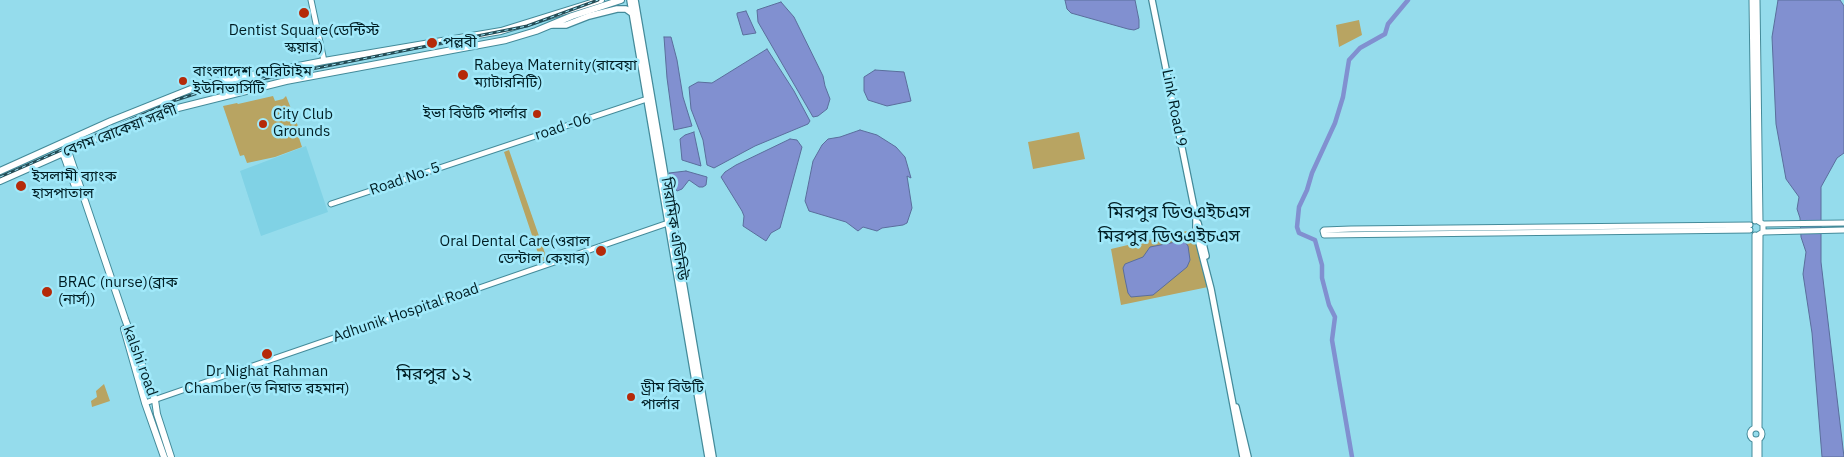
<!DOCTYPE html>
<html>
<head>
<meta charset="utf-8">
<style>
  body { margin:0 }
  canvas { display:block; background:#95dcec }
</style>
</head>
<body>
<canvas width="1844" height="457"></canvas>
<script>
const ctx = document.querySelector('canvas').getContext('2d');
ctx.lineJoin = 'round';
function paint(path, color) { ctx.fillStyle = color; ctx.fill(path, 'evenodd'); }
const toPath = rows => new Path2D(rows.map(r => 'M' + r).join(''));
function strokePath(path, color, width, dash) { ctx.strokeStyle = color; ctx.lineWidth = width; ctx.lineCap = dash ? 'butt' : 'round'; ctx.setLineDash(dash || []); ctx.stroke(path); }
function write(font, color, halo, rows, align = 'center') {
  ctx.font = font + ' "IBM Plex Sans","Noto Sans Bengali",sans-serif'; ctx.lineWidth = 5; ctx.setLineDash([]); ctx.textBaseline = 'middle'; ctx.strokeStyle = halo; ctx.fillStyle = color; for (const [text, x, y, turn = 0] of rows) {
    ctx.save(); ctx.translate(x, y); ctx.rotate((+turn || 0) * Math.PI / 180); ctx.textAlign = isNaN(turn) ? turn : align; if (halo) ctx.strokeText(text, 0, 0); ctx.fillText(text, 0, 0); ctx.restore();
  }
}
const built = toPath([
  [306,146,328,212,261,236,240,171]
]);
const green = toPath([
  [1359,20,1362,35,1339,47,1336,25],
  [273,96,275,101,283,99,286,96,300,131,298,135,302,147,275,157,247,163,244,155,240,156,223,106,237,103,238,104],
  [1079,132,1085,159,1033,169,1028,142],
  [509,150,547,259,541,262,504,152],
  [1195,229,1208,287,1121,305,1111,249],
  [104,384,110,401,92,407,91,401,97,397,96,391]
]);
const water = toPath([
  [1065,0,1135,0,1139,20,1139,28,1134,30,1128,29,1071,13,1067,9,1065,0],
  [1778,0,1840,0,1844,6,1844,153,1837,158,1821,187,1821,262,1844,457,1822,457,1812,333,1803,274,1806,252,1801,237,1800,218,1797,209,1799,197,1786,179,1776,124,1772,37,1778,0],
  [781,2,794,17,823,76,825,86,830,99,827,109,818,116,813,117,758,22,757,10,781,2],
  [746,11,756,33,743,35,737,15,737,13,746,11],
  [664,37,671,37,677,60,683,97,692,126,674,130,667,78,664,37],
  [767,49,794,91,810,121,808,124,755,146,714,168,707,165,703,140,691,109,689,87,698,82,712,83,767,49],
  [875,70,904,72,911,101,887,106,868,100,864,91,864,77,875,70],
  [860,130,877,135,896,147,905,157,911,178,907,176,912,208,907,223,903,225,882,228,877,231,863,227,858,231,846,222,809,211,805,201,813,161,822,145,828,139,840,137,860,130],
  [694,132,694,133,701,166,682,160,680,139,685,135,694,132],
  [790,139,797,140,802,147,780,228,771,233,766,241,743,226,744,216,742,211,721,177,725,172,736,165,790,139],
  [686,171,707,177,706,185,703,187,699,187,689,180,682,189,677,191,672,184,674,177,669,173,686,171],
  [1181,241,1185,242,1188,246,1190,260,1187,267,1153,295,1131,297,1128,293,1125,279,1123,268,1125,264,1143,257,1150,247,1181,241]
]);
const canal = toPath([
  [1352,457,1332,340,1335,317,1329,305,1322,278,1322,265,1315,240,1299,233,1297,227,1299,207,1307,190,1312,173,1335,123,1343,97,1349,60,1360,48,1385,34,1388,24,1408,0]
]);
const tertiary = toPath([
  [311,0,324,61],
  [1752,0,1755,221],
  [1757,0,1760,221],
  [331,204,647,99],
  [1758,221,1763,224,1844,223],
  [1750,230,1324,235,1323,231,1324,230,1351,229,1750,225],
  [1763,232,1844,230],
  [1755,235,1755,428],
  [1758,235,1763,232,1763,224],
  [145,403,668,223],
  '1750 434a6 6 0 1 1 12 0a6 6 0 1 1-12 0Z',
  [1759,428,1760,235],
  [1755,440,1755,457],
  [1759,440,1759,457]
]);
const secondary = toPath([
  [630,0,708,457],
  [635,0,713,457],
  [1152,0,1196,217,1196,231,1211,289,1243,457],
  [552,25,566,25,589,16,617,9,626,9,633,14],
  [1198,223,1206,256],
  [1236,407,1248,457]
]);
const primary = toPath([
  [68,151,125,319,155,400,157,414,171,457],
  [63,153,77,192],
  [0,171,111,121,191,89,211,83,324,61,501,31,601,0],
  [0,181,115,130,178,108,286,81,506,40,536,31,572,16,621,0],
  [124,329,145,403,164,457]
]);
const rail = toPath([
  [0,177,176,100,207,90,527,26,598,0]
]);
const markers = [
  [304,13,6,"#b52a09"],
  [432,43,6,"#b52a09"],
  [463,75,6,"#b52a09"],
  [183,81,5,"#b52a09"],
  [537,114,5,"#b52a09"],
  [263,124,5,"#b52a09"],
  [21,186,6,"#b52a09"],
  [601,251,6,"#b52a09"],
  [47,292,6,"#b52a09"],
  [267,354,6,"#b52a09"],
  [631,397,5,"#b52a09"]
];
const poiNames = [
  ["Dentist Square(ডেন্টিস্ট",304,31,"center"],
  ["স্কয়ার)",304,48,"center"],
  ["পল্লবী",443,43],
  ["Rabeya Maternity(রাবেয়া",474,66],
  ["ম্যাটারনিটি)",474,83],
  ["বাংলাদেশ মেরিটাইম",193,72],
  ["ইউনিভার্সিটি",193,89],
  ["ইভা বিউটি পার্লার",527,114,"right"],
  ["City Club",273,115],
  ["Grounds",273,132],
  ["ইসলামী ব্যাংক",32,177],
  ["হাসপাতাল",32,194],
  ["Oral Dental Care(ওরাল",590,242,"right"],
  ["ডেন্টাল কেয়ার)",590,259,"right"],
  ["BRAC (nurse)(ব্রাক",58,283],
  ["(নার্স))",58,300],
  ["Dr Nighat Rahman",267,372,"center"],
  ["Chamber(ড নিঘাত রহমান)",267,389,"center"],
  ["ড্রীম বিউটি",641,388],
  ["পার্লার",641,405]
];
const streetNames = [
  ["Link Road 9",1174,108,79],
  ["road -06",563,127,-18],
  ["বেগম রোকেয়া সরণী",120,131,-21],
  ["Road No. 5",405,179,-19],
  ["সিরামিক এভিনিউ",674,229,81],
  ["Adhunik Hospital Road",406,313,-19],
  ["kalshi road",140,361,70]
];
const quarterNames = [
  ["মিরপুর ডিওএইচএস",1179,213],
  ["মিরপুর ডিওএইচএস",1169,237],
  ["মিরপুর ১২",434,375]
];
paint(built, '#80d2e5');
paint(green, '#b8a462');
paint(water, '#8190d0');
strokePath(water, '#5a6e9c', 1);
strokePath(canal, '#8190d0', 4.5);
strokePath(tertiary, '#448b9a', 7);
strokePath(secondary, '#448b9a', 8);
strokePath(primary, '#448b9a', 8);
strokePath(tertiary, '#fff', 5);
strokePath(secondary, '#fff', 5.5);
strokePath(primary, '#fff', 6);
strokePath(rail, '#254d56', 3);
strokePath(rail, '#a1e9fa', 1, [4]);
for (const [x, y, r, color] of markers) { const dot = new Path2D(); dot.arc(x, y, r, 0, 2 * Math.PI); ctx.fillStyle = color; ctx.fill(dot); strokePath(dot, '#a1e9fa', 2); }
write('15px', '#001e24', '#a1e9fa', poiNames, 'left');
write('15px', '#001e24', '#a1e9fa', streetNames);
write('18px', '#001e24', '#a1e9fa', quarterNames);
</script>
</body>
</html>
